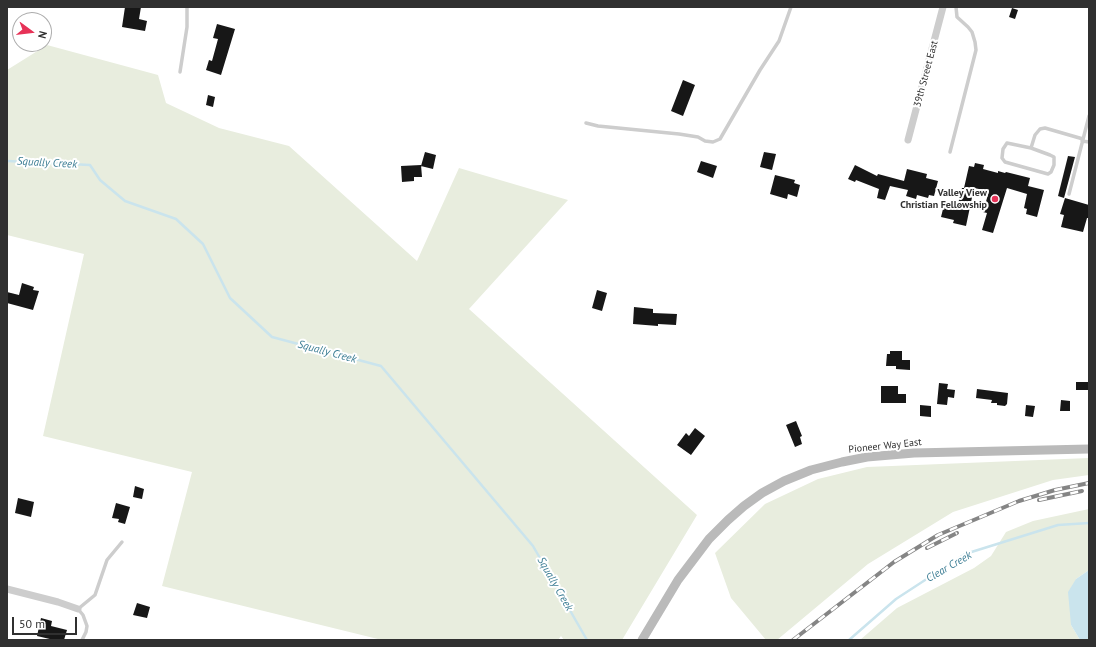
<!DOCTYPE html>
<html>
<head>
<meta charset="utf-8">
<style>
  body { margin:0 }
  #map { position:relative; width:1096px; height:647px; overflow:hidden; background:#fff; font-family:"PT Sans",sans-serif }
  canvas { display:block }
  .frame { position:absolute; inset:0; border:8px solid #303030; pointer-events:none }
  .north { position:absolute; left:12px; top:12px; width:40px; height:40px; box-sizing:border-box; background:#fff; border:1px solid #acacac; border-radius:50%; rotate:105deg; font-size:11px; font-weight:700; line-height:16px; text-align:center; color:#303030 }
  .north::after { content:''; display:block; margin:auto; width:14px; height:18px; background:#e73257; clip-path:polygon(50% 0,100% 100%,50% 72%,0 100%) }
  .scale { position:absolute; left:12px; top:617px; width:65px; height:18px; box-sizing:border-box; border:2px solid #303030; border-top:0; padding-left:5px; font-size:12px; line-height:14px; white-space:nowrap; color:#303030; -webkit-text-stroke:3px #fff; paint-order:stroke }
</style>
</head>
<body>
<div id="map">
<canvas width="1096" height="647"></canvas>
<div class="frame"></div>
<div class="north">N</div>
<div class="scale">50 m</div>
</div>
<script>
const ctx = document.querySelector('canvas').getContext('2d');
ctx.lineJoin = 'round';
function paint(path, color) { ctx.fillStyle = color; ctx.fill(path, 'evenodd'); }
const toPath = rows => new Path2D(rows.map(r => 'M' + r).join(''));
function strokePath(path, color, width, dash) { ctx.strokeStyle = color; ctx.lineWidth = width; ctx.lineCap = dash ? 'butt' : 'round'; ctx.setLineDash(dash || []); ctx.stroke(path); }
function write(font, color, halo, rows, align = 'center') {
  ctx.font = font + ' "PT Sans",sans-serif'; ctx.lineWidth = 4; ctx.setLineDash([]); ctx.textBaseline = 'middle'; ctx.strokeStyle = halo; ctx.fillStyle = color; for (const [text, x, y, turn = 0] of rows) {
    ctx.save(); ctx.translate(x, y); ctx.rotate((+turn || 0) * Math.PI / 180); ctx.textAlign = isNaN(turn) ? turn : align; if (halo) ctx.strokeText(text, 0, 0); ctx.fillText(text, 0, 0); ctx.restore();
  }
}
const green = toPath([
  [47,45,158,75,166,103,219,128,289,146,417,261,459,168,568,200,469,309,697,515,622,640,564,640,561,636,558,640,382,640,162,586,192,472,43,436,84,254,7,235,7,70],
  [1089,458,1089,475,1053,480,953,512,868,564,777,640,766,640,731,598,715,553,765,504,818,479,867,467],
  [1089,509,1089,570,1076,579,1071,625,1080,640,860,640,897,608,974,568,991,556,1006,532,1033,521]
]);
const water = toPath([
  [1089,570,1089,640,1080,640,1071,625,1068,592,1076,579]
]);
const stream = toPath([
  [7,161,90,165,100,180,125,201,176,219,203,244,230,298,272,337,381,366,533,546,587,640],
  [849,640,896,599,965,554,1058,525,1089,523]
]);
const building = toPath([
  [125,7,141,7,139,19,147,21,145,31,122,27],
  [1012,8,1018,10,1015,19,1009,17],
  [217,24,235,29,221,75,206,70,209,60,212,61,218,39,213,38],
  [683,80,695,85,683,116,671,111],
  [208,95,215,97,213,107,206,105],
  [425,152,436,155,433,169,421,166],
  [764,152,776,154,772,170,760,167],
  [1068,156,1075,157,1064,198,1058,196],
  [701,161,717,166,713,178,697,172],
  [975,163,984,165,983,169,998,173,998,171,1005,173,1006,172,1030,178,1028,186,1044,190,1037,217,1026,214,1027,209,1024,208,1027,194,1007,188,993,233,982,230,987,213,983,212,989,191,974,188,966,226,953,223,954,220,941,217,944,205,957,208,962,188,964,188,969,166,974,167],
  [421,165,422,177,414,177,414,181,402,182,401,166],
  [855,165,877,176,878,174,904,181,907,169,927,174,926,178,938,181,934,196,929,195,928,198,917,195,916,199,906,196,908,190,890,186,885,200,877,198,879,189,856,180,855,182,848,179],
  [775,175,795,180,794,183,800,185,797,197,788,194,787,199,770,194],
  [1065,198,1089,205,1089,218,1087,218,1083,232,1061,227,1064,215,1060,214],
  [22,283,34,287,33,290,39,291,33,310,7,303,7,292,19,295],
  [597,290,607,293,602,311,592,308],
  [634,307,653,309,653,313,677,314,676,325,658,324,658,326,633,324],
  [890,351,902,351,902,360,910,360,910,370,896,369,896,366,886,366,887,354,890,354],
  [1076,382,1088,382,1088,390,1076,390],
  [939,383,948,384,947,389,955,390,954,398,948,397,947,405,937,404],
  [881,386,898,386,898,394,906,394,906,403,881,403],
  [977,389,1008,393,1007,404,1005,406,997,405,997,403,991,403,992,400,976,398],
  [1061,400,1070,401,1070,411,1060,411],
  [920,405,931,406,931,417,920,416],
  [1026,405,1035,406,1033,417,1025,416],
  [796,421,802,436,800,437,802,444,795,447,786,425],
  [695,428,705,436,691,455,677,445,686,433,689,436],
  [135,486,144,489,142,499,133,497],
  [18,498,34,502,31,517,15,513],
  [116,503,130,507,125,524,118,522,119,519,112,518],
  [137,603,150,607,147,618,133,615],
  [41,618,52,621,51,626,67,630,64,640,54,640,37,636]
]);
const lane = toPath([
  [180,72,187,27,187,7],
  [586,123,598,126,679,134,698,137,705,141,713,142,720,139,760,70,779,41,791,7],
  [1082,141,1089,142],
  [1007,143,1031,148,1050,155,1054,157,1054,165,1051,172,1048,174,1005,162,1002,158,1003,149,1007,143],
  [1031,148,1035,135,1040,129,1045,128,1083,139],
  [950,152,976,50,975,42,972,32,968,27,957,17,956,7],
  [1069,194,1089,116],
  [82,640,86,632,87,626,83,615,78,609,95,595,107,560,122,542]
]);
const street = toPath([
  [908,140,943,7],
  [7,589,58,602,78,609]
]);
const secondary = toPath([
  [642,640,678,580,709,539,728,520,744,506,762,493,784,481,811,470,842,462,867,457,914,453,1089,449]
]);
const rail = toPath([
  [1039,500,1082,491],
  [927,548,957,533],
  [793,640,894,562,938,535,1019,501,1055,490,1089,483]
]);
const markers = [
  [995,199,4,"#e73257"]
];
const streetNames = [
  ["39th Street East",926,74,-75],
  ["Pioneer Way East",885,446,-6]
];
const poiNames = [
  ["Valley View",987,193],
  ["Christian Fellowship",987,205]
];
const waterNames = [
  ["Squally Creek",47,163,3],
  ["Squally Creek",327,352,15],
  ["Clear Creek",949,567,-30],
  ["Squally Creek",555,584,60]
];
paint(green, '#e8edde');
paint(water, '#cae4ed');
strokePath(stream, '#cae4ed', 2.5);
paint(building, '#171717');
strokePath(lane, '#cdcdcd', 3.5);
strokePath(street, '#cdcdcd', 7);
strokePath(secondary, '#bababa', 9);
strokePath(rail, '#858585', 4);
strokePath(rail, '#fff', 2.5, [8]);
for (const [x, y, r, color] of markers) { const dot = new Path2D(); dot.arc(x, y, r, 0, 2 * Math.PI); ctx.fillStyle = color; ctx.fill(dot); strokePath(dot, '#fff', 1.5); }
write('10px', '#303030', '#fff', streetNames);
write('bold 10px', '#303030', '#fff', poiNames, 'right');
write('italic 11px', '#3c7d94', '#fff', waterNames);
</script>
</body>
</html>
